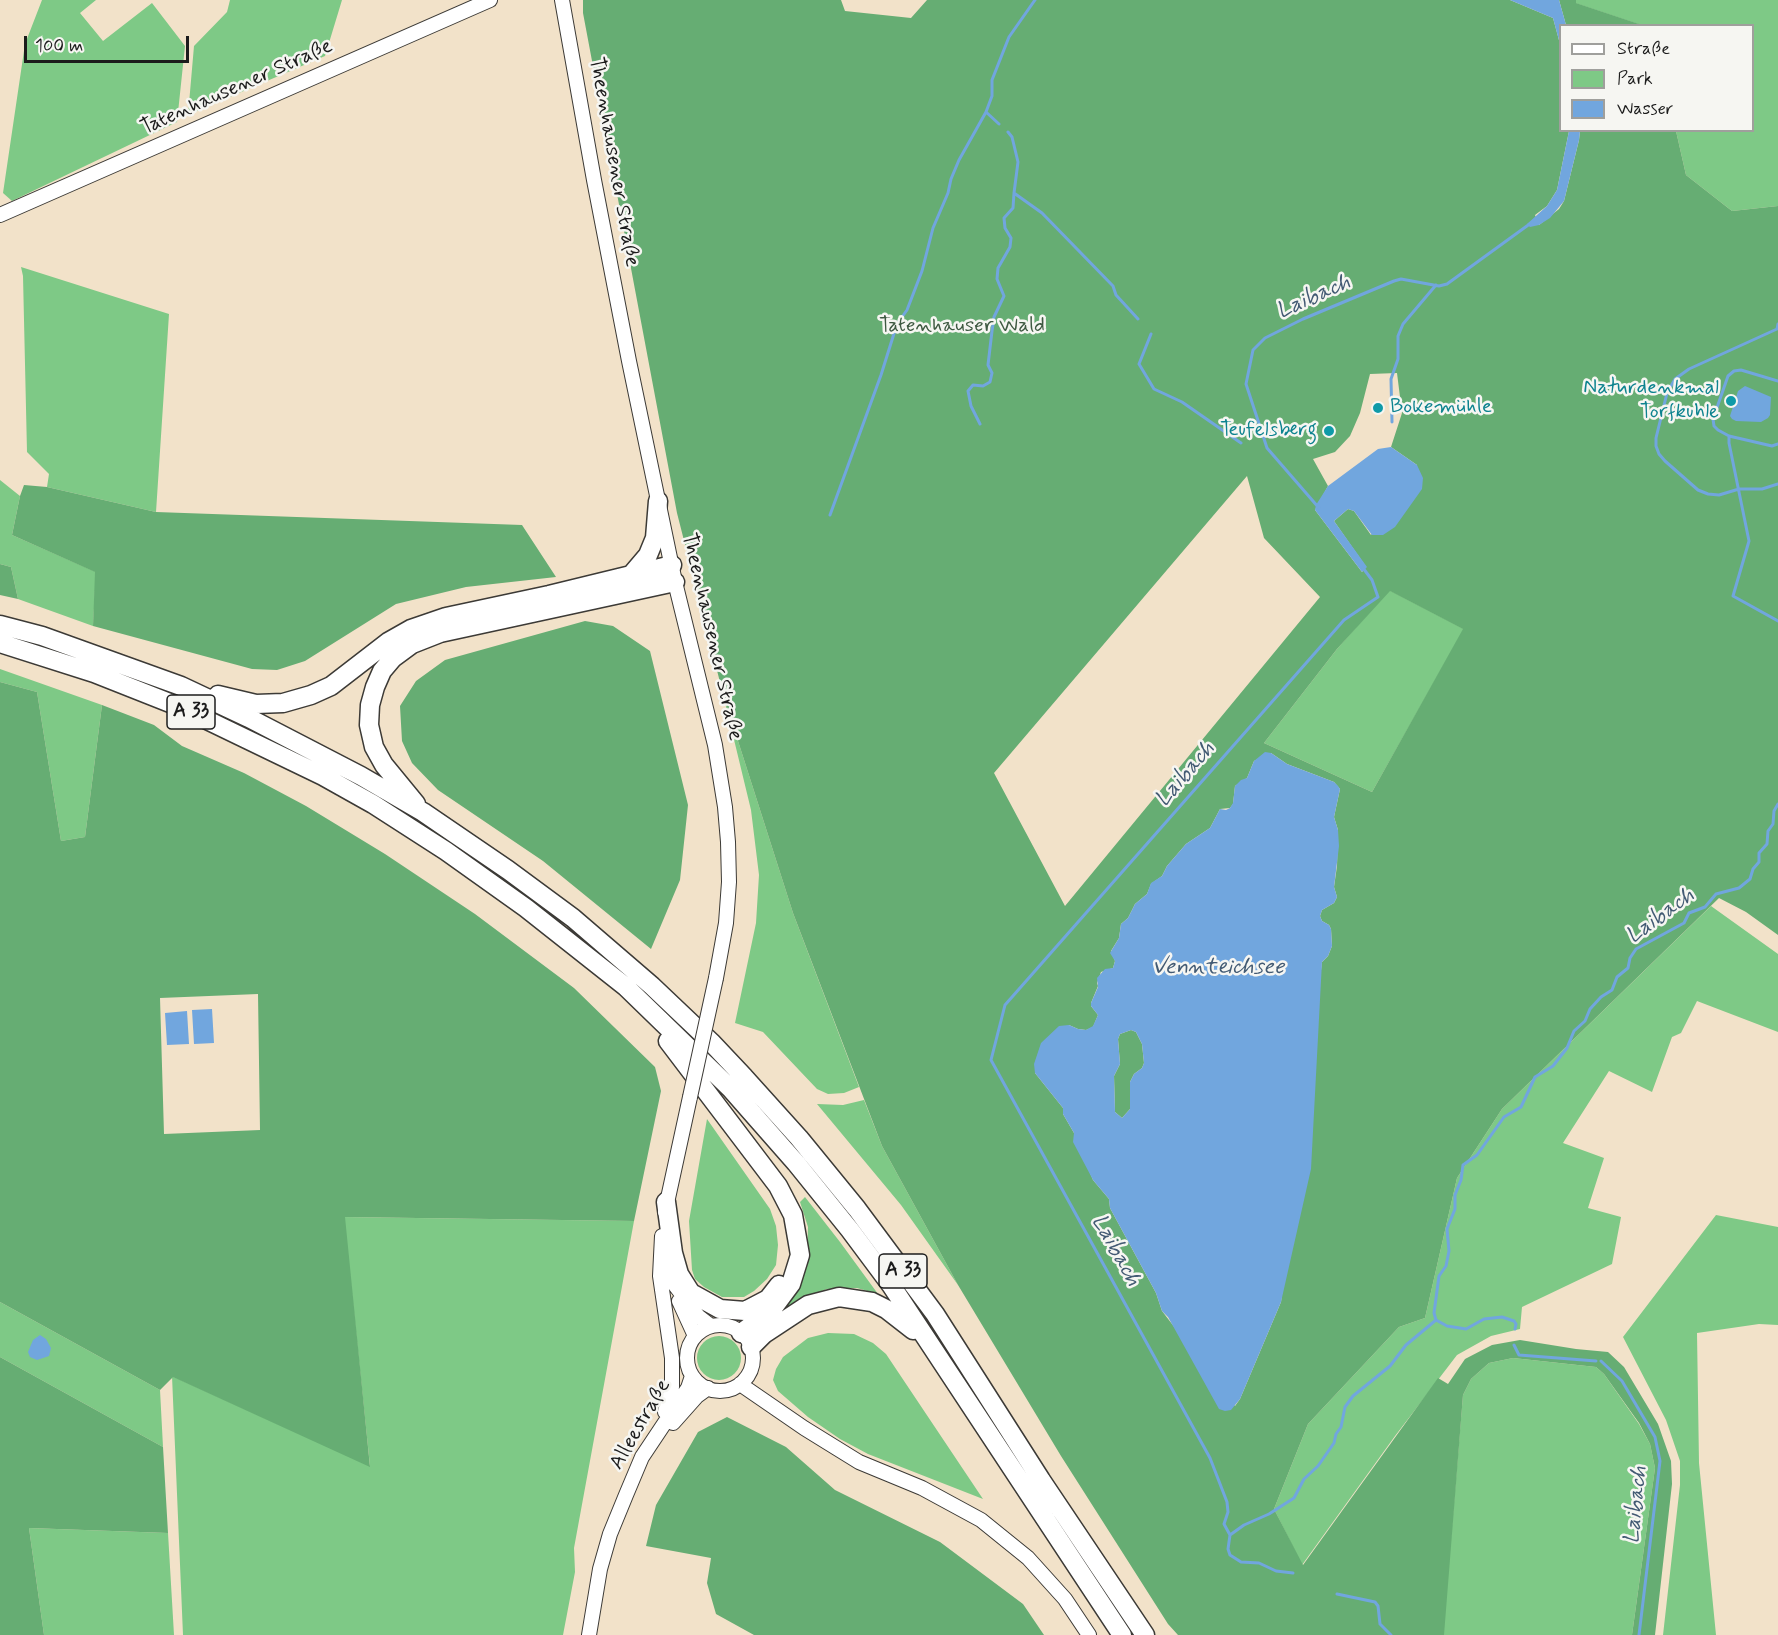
<!DOCTYPE html>
<html>
<head>
<meta charset="utf-8">
<style>
  body { margin:0 }
  #map { position:relative; width:1778px; height:1635px; overflow:hidden; background:#f2e2c9; font-family:Mynerve,sans-serif }
  canvas { display:block }
  .legend { position:absolute; left:1559px; top:24px; width:195px; height:108px; box-sizing:border-box; background:#f6f6f2; border:2px solid #9f9f9c; margin:0; padding:8px 10px; list-style:none; font-size:18px; color:#1c1c1c }
  .legend li { display:flex; align-items:center; gap:12px; height:30px }
  .legend b { width:30px; border:2px solid #9f9f9c }
  .scale { position:absolute; left:24px; top:36px; width:165px; height:27px; box-sizing:border-box; border:3px solid #1c1c1c; border-top:0; padding-left:8px; font-size:18px; line-height:21px; white-space:nowrap; color:#1c1c1c; -webkit-text-stroke:4px #f6f6f2; paint-order:stroke }
</style>
</head>
<body>
<div id="map">
<canvas width="1778" height="1635"></canvas>
<ul class="legend">
<li><b style="height:8px;background:#fff"></b>Straße</li>
<li><b style="height:16px;background:#7ec986"></b>Park</li>
<li><b style="height:16px;background:#71a6de"></b>Wasser</li>
</ul>
<div class="scale">100 m</div>
</div>
<script>
const ctx = document.querySelector('canvas').getContext('2d');
ctx.lineJoin = 'round';
function paint(path, color) { ctx.fillStyle = color; ctx.fill(path, 'evenodd'); }
const toPath = rows => new Path2D(rows.map(r => 'M' + r).join(''));
function strokePath(path, color, width, dash) { ctx.strokeStyle = color; ctx.lineWidth = width; ctx.lineCap = dash ? 'butt' : 'round'; ctx.setLineDash(dash || []); ctx.stroke(path); }
function write(font, color, halo, rows, align = 'center') {
  ctx.font = font + ' Mynerve,sans-serif'; ctx.lineWidth = 5; ctx.setLineDash([]); ctx.textBaseline = 'middle'; ctx.strokeStyle = halo; ctx.fillStyle = color; for (const [text, x, y, turn = 0] of rows) {
    ctx.save(); ctx.translate(x, y); ctx.rotate((+turn || 0) * Math.PI / 180); ctx.textAlign = isNaN(turn) ? turn : align; if (halo) ctx.strokeText(text, 0, 0); ctx.fillText(text, 0, 0); ctx.restore();
  }
}
const green = toPath([
  [42,0,96,0,80,13,103,41,152,3,185,46,177,122,12,201,3,193,25,44],
  [230,0,342,0,325,56,188,115,194,46,227,12],
  [1576,0,1778,0,1778,206,1732,211,1686,175,1676,131,1752,130,1752,26,1639,25,1638,24,1575,3],
  [21,267,169,314,156,512,47,487,49,474,27,452,23,276],
  [0,480,20,496,12,535,96,572,93,626,18,599,11,567,0,564],
  [1389,590,1464,629,1372,792,1264,743,1337,649],
  [0,669,102,705,85,837,61,841,37,692,0,682],
  [723,694,793,913,859,1087,844,1093,828,1094,817,1089,763,1032,735,1023,756,923,759,875,751,810],
  [1711,906,1778,954,1778,1032,1697,1001,1681,1033,1672,1037,1652,1092,1609,1071,1563,1143,1604,1158,1588,1208,1621,1217,1612,1264,1522,1307,1520,1329,1491,1336,1457,1355,1395,1436,1302,1565,1274,1509,1308,1424,1399,1327,1425,1318,1457,1178,1502,1109],
  [864,1100,882,1146,958,1285,901,1205,817,1104,843,1105],
  [707,1119,770,1209,776,1226,778,1245,776,1265,767,1279,754,1291,744,1297,722,1297,704,1287,695,1279,692,1270,689,1221],
  [805,1197,840,1242,878,1294,857,1288,827,1289,797,1300,779,1313,807,1256,808,1227,800,1202],
  [1716,1215,1778,1227,1778,1325,1759,1324,1697,1333,1699,1463,1716,1635,1663,1635,1680,1485,1680,1461,1666,1420,1623,1337],
  [344,1217,634,1221,574,1548,575,1572,563,1635,183,1635,172,1376,370,1466],
  [0,1302,160,1390,163,1447,0,1357],
  [828,1333,854,1334,873,1343,886,1354,983,1499,868,1454,840,1439,808,1417,778,1391,773,1380,776,1369,783,1357,808,1338],
  '697 1358a22 22 0 1 1 44 0a22 22 0 1 1-44 0Z',
  [1513,1358,1596,1367,1604,1374,1639,1424,1650,1444,1655,1468,1632,1635,1444,1635,1443,1633,1463,1395,1471,1379,1489,1363],
  [29,1528,168,1533,174,1635,44,1635]
]);
const forest = toPath([
  [583,0,841,0,845,11,911,18,927,0,1510,0,1553,18,1560,44,1560,130,1569,131,1557,190,1547,206,1535,215,1539,225,1559,209,1564,201,1579,140,1580,131,1676,131,1686,175,1732,211,1778,206,1778,935,1746,912,1719,898,1502,1109,1457,1178,1425,1318,1399,1327,1308,1424,1274,1509,1303,1565,1438,1378,1448,1384,1465,1359,1492,1345,1520,1340,1576,1349,1608,1352,1624,1367,1658,1424,1671,1461,1672,1484,1655,1635,1632,1635,1655,1468,1650,1444,1639,1423,1604,1374,1596,1367,1513,1358,1489,1363,1471,1379,1463,1395,1444,1635,1178,1635,1168,1624,1061,1456,958,1285,882,1146,793,913,723,694,677,513,583,13],
  [1397,373,1402,413,1391,447,1417,465,1371,535,1354,511,1348,509,1334,521,1366,567,1362,572,1315,510,1328,486,1313,459,1335,452,1350,436,1360,413,1370,374],
  [1247,476,1264,538,1320,597,1065,906,994,773],
  [1390,591,1463,629,1372,792,1264,743,1337,649],
  [1271,753,1287,764,1334,782,1340,789,1334,817,1338,830,1337,866,1334,887,1337,897,1334,903,1322,910,1320,916,1322,921,1329,925,1331,929,1332,946,1328,956,1322,962,1281,1302,1240,1399,1235,1406,1162,1311,1156,1293,1110,1208,1109,1199,1093,1180,1074,1133,1063,1114,1063,1108,1035,1073,1069,1025,1078,1029,1086,1030,1093,1027,1098,1015,1091,1006,1091,1003,1098,986,1097,983,1101,972,1113,968,1115,961,1111,951,1119,938,1121,924,1128,918,1135,904,1147,894,1151,884,1162,876,1167,866,1186,844,1210,828,1220,809,1230,808,1233,804,1235,786,1247,778,1254,761],
  [1559,0,1576,0,1576,3,1639,24,1639,25,1566,25],
  [24,485,47,487,156,512,522,525,556,577,466,587,396,604,305,661,277,670,252,669,93,626,95,572,12,535,20,496],
  [0,564,11,567,18,599,0,595],
  [585,621,613,626,650,651,688,805,680,880,651,949,543,861,438,790,412,763,402,741,400,706,416,681,445,660],
  [0,682,37,692,61,841,85,837,102,705,154,725,182,746,244,773,306,806,385,854,475,914,574,988,655,1067,661,1091,634,1221,345,1217,370,1467,173,1377,160,1390,0,1302],
  [258,994,260,1130,164,1134,160,998],
  [1131,1030,1136,1032,1142,1044,1144,1063,1142,1068,1134,1074,1130,1082,1130,1109,1122,1118,1115,1112,1114,1076,1120,1064,1118,1039,1120,1034],
  [0,1357,163,1447,168,1533,29,1528,44,1635,0,1635],
  [727,1417,786,1447,835,1490,940,1542,1023,1604,1044,1635,754,1635,716,1614,707,1583,711,1558,646,1546,656,1505,698,1432]
]);
const water = toPath([
  [1510,0,1559,0,1566,25,1560,26,1560,44,1553,18],
  [1569,131,1580,131,1579,140,1564,201,1550,218,1539,225,1530,227,1527,224,1547,206,1557,190],
  [1745,386,1771,397,1770,415,1768,418,1761,422,1736,421,1732,419,1730,416,1738,391],
  [1391,447,1417,465,1423,478,1422,489,1395,527,1383,535,1372,535,1354,511,1348,509,1334,521,1367,567,1362,572,1315,510,1316,505,1328,486,1378,449],
  [1265,752,1271,753,1287,764,1334,782,1338,786,1340,789,1334,817,1338,830,1339,846,1334,887,1337,897,1334,903,1322,910,1320,916,1322,921,1329,925,1331,929,1332,946,1328,956,1322,962,1311,1169,1281,1302,1240,1399,1231,1410,1225,1411,1219,1409,1168,1317,1162,1311,1156,1293,1110,1208,1109,1199,1093,1180,1073,1142,1074,1133,1063,1114,1063,1108,1035,1073,1034,1064,1041,1043,1059,1026,1069,1025,1078,1029,1086,1030,1093,1026,1098,1015,1091,1006,1091,1003,1098,987,1097,978,1105,969,1113,968,1115,961,1110,953,1119,938,1121,924,1128,918,1135,904,1147,894,1151,883,1162,876,1167,866,1186,844,1210,828,1220,809,1226,810,1230,808,1233,803,1235,786,1241,780,1247,778,1254,761],
  [1131,1030,1136,1032,1142,1044,1144,1063,1142,1068,1134,1074,1130,1082,1130,1109,1122,1118,1115,1112,1114,1076,1120,1064,1118,1039,1120,1034],
  [212,1009,214,1043,194,1044,192,1010],
  [187,1011,189,1044,167,1045,165,1013],
  [40,1335,46,1339,51,1348,49,1356,37,1360,30,1357,28,1352,33,1340]
]);
const stream = toPath([
  [999,124,986,112,992,96,992,80,1009,37,1035,0],
  [1008,132,1012,137,1018,162,1014,193,1042,213,1113,286,1116,295,1138,319],
  [1778,324,1777,329,1689,369,1675,379,1667,393,1656,438,1656,446,1659,454,1665,461,1698,490,1708,494,1719,495,1739,489,1762,489,1778,484],
  [1151,334,1139,364,1154,389,1182,402,1241,443],
  [1778,381,1741,370,1734,371,1728,376,1713,419,1714,426,1718,430,1729,436,1772,446,1778,444],
  [1392,422,1391,379,1398,359,1398,336,1403,324,1436,285],
  [980,424,971,406,968,391,973,385,983,386,990,382,992,373,988,365,992,331,994,317,1004,296,997,279,998,268,1010,247,1011,238,1005,228,1004,218,1013,208,1014,193],
  [1729,436,1729,443,1749,541,1733,596,1778,621],
  [1319,508,1267,448,1246,384,1253,350,1265,338,1303,319,1394,281,1401,279,1439,286,1447,284,1531,223],
  [830,515,881,375,897,324,907,310,922,271,933,228,948,193,951,179,959,160,986,112],
  [1515,1329,1516,1324,1514,1321,1502,1317,1484,1319,1466,1329,1447,1326,1436,1320,1434,1313,1439,1276,1446,1266,1449,1251,1447,1229,1455,1209,1455,1195,1461,1180,1463,1165,1477,1155,1504,1117,1521,1107,1535,1077,1553,1066,1567,1048,1574,1031,1585,1021,1590,1009,1601,997,1612,990,1617,977,1628,968,1630,958,1636,949,1684,923,1689,913,1705,907,1716,894,1739,888,1750,879,1753,869,1759,862,1759,853,1767,844,1768,831,1773,824,1774,811,1778,804],
  [1514,1345,1519,1355,1596,1361],
  [1601,1361,1622,1381,1655,1437,1660,1461,1639,1635],
  [1230,1535,1244,1525,1269,1514,1294,1498,1304,1479,1318,1466,1334,1443,1336,1434,1341,1427,1345,1407,1353,1396,1390,1366,1406,1345,1436,1320],
  [1293,1573,1276,1571,1259,1563,1241,1562,1230,1555,1228,1549,1230,1535,1224,1524,1228,1512,1227,1502,1210,1458,991,1060,1005,1005,1344,620,1378,597,1372,580,1363,568],
  [1337,1594,1375,1602,1378,1606,1380,1624,1391,1635]
]);
const secondary = toPath([
  [562,0,594,180,629,361,675,582,715,745,725,807,728,842,729,882,726,923,716,978],
  [0,215,490,0],
  [665,1212,690,1097],
  [662,1236,660,1276,672,1358,672,1387,665,1412],
  [664,1249,669,1274,674,1284,698,1316,711,1326],
  [679,1301,695,1336],
  '687 1358a33 33 0 1 1 66 0a33 33 0 1 1-66 0Z',
  [740,1384,804,1428,859,1462,922,1488,981,1520,1028,1558,1065,1599,1089,1635],
  [673,1423,697,1396,708,1388],
  [589,1635,600,1569,610,1534,626,1495,642,1457,688,1388,692,1376]
]);
const highway = toPath([
  [631,575,648,555,655,538,658,501],
  [0,625,42,636,181,686,249,718,361,776,423,812,508,870,573,918,652,986,711,1042,744,1077,799,1138,857,1209,935,1314,1041,1480,1145,1635],
  [0,643,94,673,180,707,323,776,373,804,446,851,526,908,626,987,731,1089,796,1163,850,1230,891,1285,1122,1635],
  [218,695,256,704,283,703,311,695,331,686,388,642,411,629,446,617,549,595,672,565],
  [416,804,384,765,374,747,369,725,370,705,375,687,382,671,393,658,412,644,440,633,675,582],
  [668,1041,778,1186,793,1215,800,1255,791,1284,771,1311,741,1333],
  [666,1202,673,1253,679,1274,691,1293,720,1309,745,1311,768,1299,779,1285],
  [751,1347,764,1334,808,1305,839,1297,872,1302,886,1309,913,1330]
]);
const secondaryBridge = toPath([
  [690,1097,716,978]
]);
const markers = [
  [1731,401,6,"#0f9aa8"],
  [1378,408,6,"#0f9aa8"],
  [1329,431,6,"#0f9aa8"]
];
const shields = [
  [191,712,48],
  [903,1271,48]
];
const shieldNames = [
  ["A 33",191,712],
  ["A 33",903,1271]
];
const streetNames = [
  ["Tatenhausener Straße",237,88,-24],
  ["Theenhausener Straße",613,162,80],
  ["Theenhausener Straße",711,637,77],
  ["Alleestraße",641,1425,-60]
];
const parkNames = [
  ["Tatenhauser Wald",962,327]
];
const cultureNames = [
  ["Naturdenkmal",1719,389],
  ["Torfkuhle",1719,413],
  ["Bokemühle",1390,408,"left"],
  ["Teufelsberg",1317,431]
];
const waterNames = [
  ["Laibach",1314,298,-24],
  ["Laibach",1186,775,-49],
  ["Laibach",1661,917,-36],
  ["Vennteichsee",1218,968],
  ["Laibach",1115,1251,61],
  ["Laibach",1637,1505,-84]
];
paint(green, '#7ec986');
paint(forest, '#66ad73');
paint(water, '#71a6de');
strokePath(stream, '#71a6de', 3);
strokePath(secondary, '#3c3a36', 16);
strokePath(highway, '#3c3a36', 21);
strokePath(secondary, '#fff', 14);
strokePath(highway, '#fff', 18);
strokePath(secondaryBridge, '#3c3a36', 16, []);
strokePath(secondaryBridge, '#fff', 14);
for (const [x, y, r, color] of markers) { const dot = new Path2D(); dot.arc(x, y, r, 0, 2 * Math.PI); ctx.fillStyle = color; ctx.fill(dot); strokePath(dot, '#f6f6f2', 2); }
for (const [x, y, w] of shields) { const box = new Path2D(); box.roundRect(x - w / 2, y - 17, w, 34, 4.5); ctx.fillStyle = '#f6f6f2'; ctx.fill(box); strokePath(box, '#1c1c1c', 1.5); }
write('bold 20px', '#1c1c1c', null, shieldNames);
write('21px', '#1c1c1c', '#f6f6f2', streetNames);
write('21px', '#3e5941', '#f6f6f2', parkNames);
write('21px', '#0d838f', '#f6f6f2', cultureNames, 'right');
write('italic 22px', '#425a73', '#f6f6f2', waterNames);
</script>
</body>
</html>
